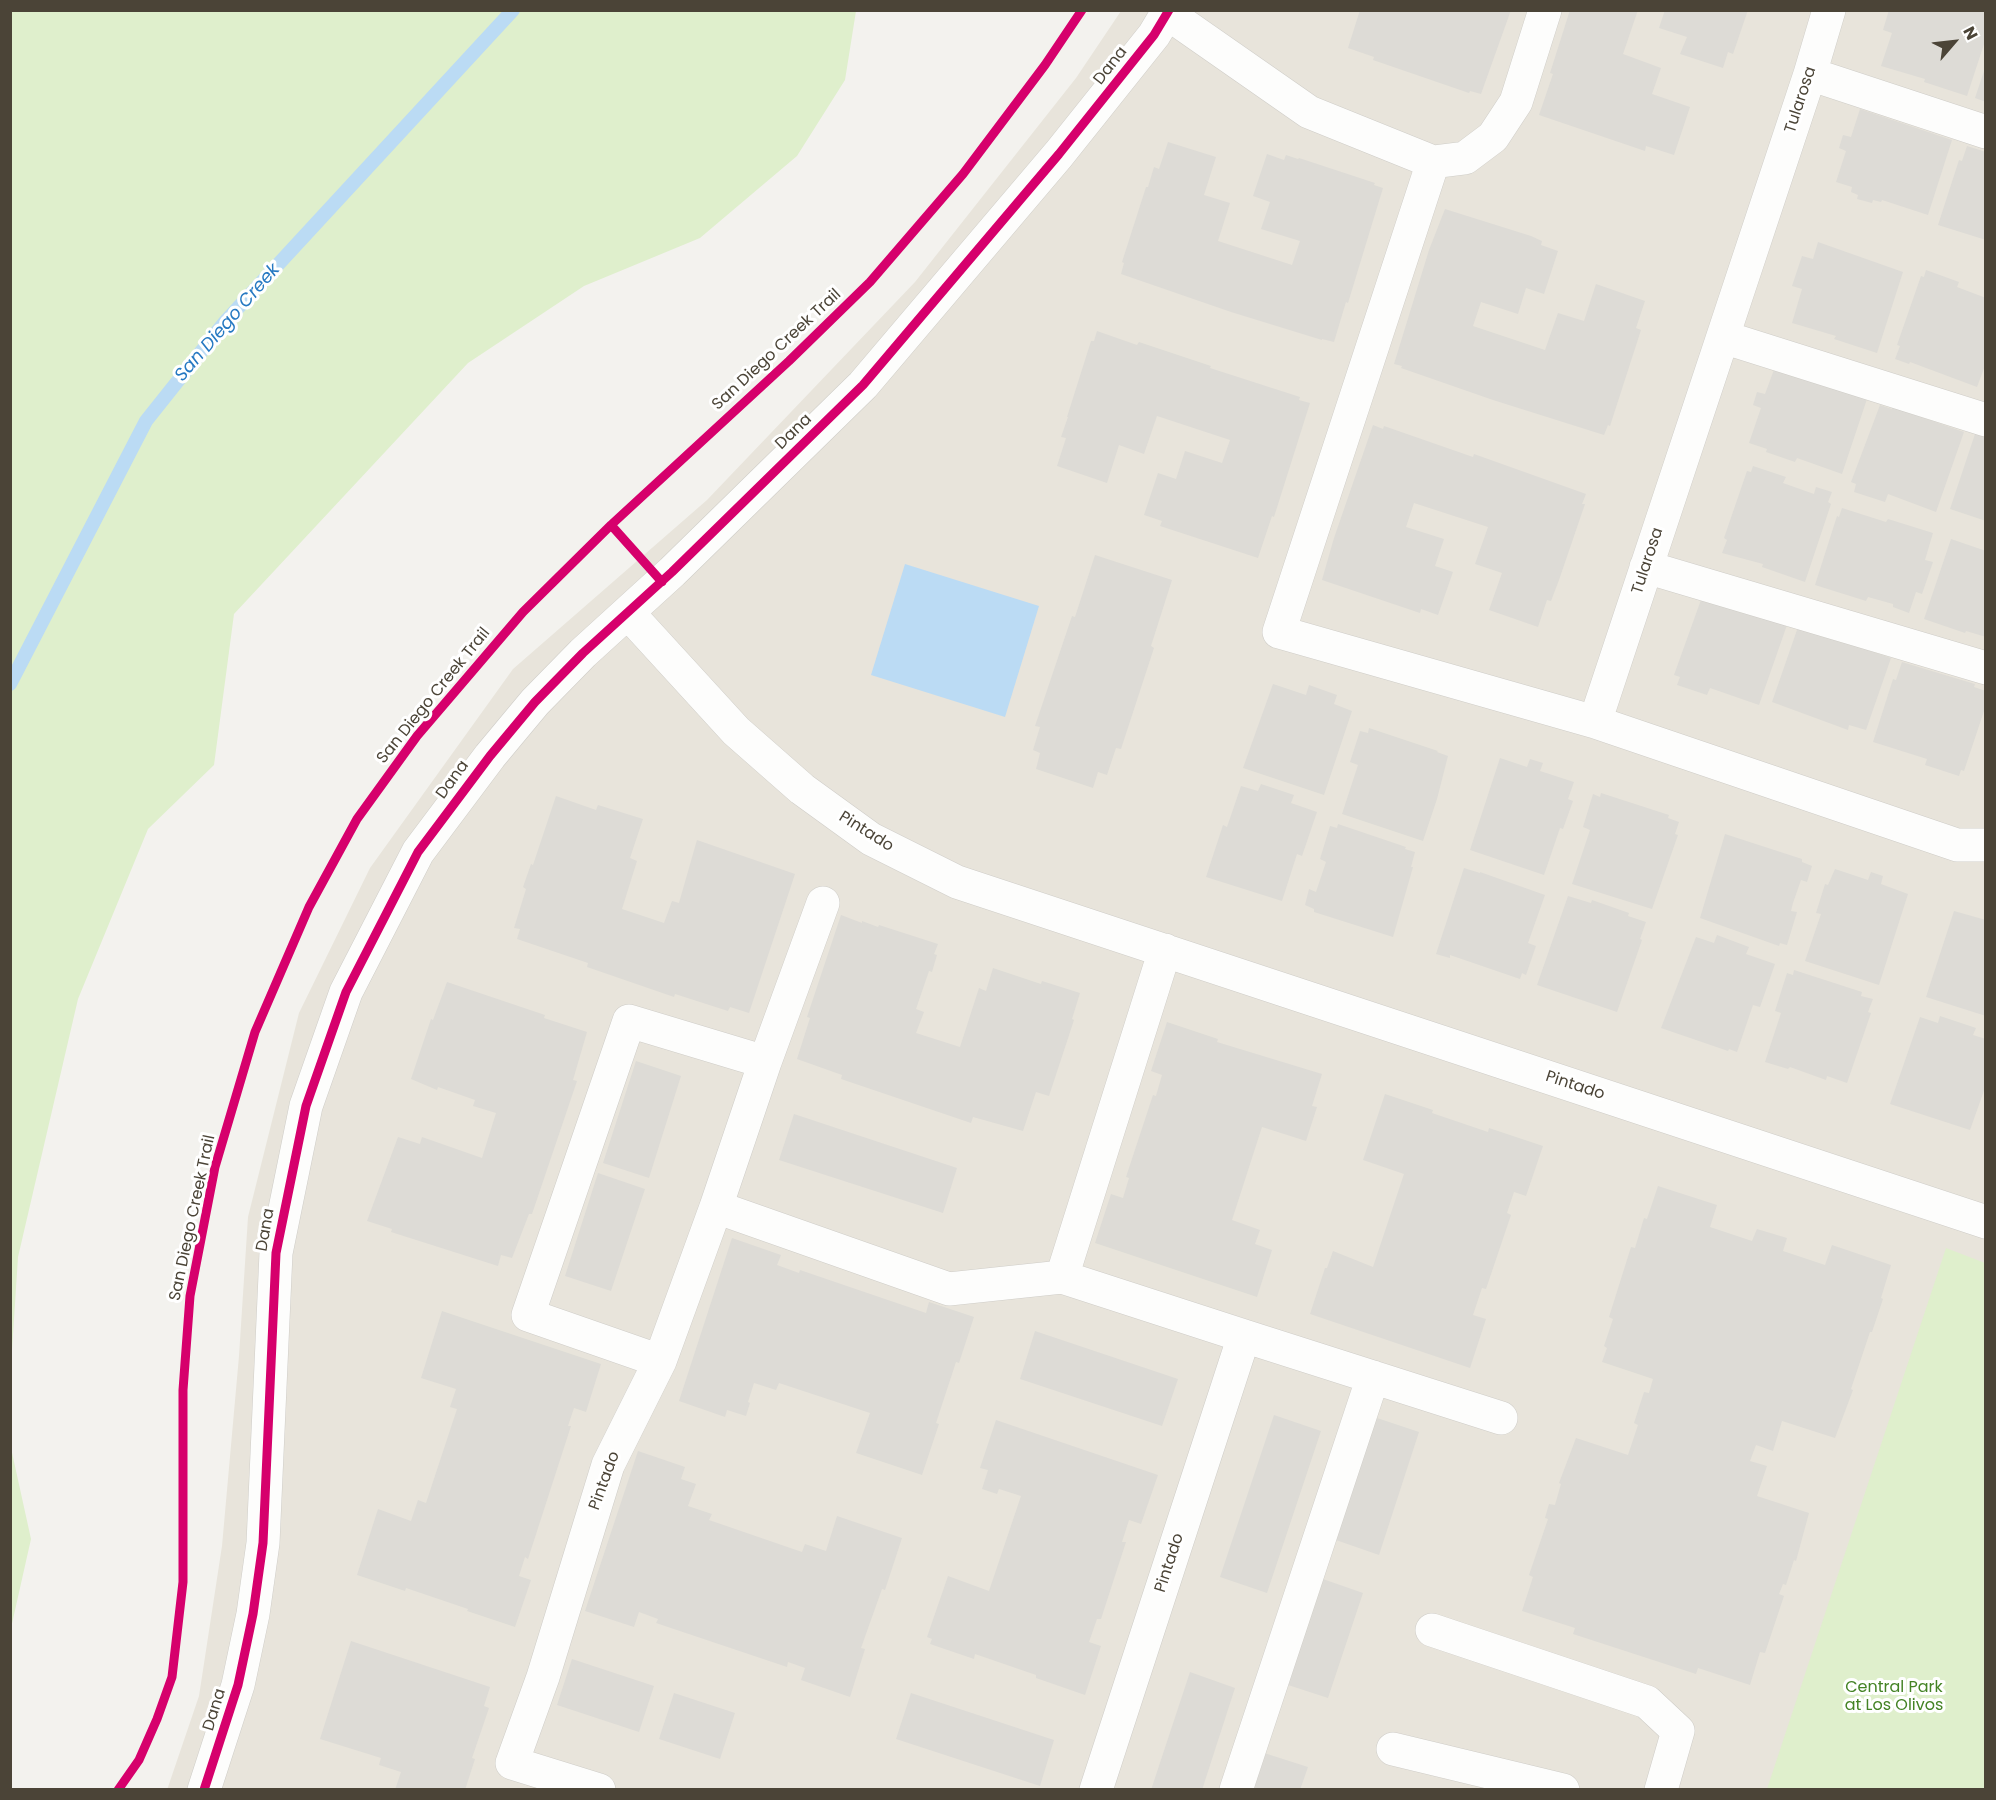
<!DOCTYPE html>
<html>
<head>
<meta charset="utf-8">
<style>
  body { margin:0 }
  #map { position:relative; width:1996px; height:1800px; overflow:hidden; background:#f3f2ee; font-family:Poppins,sans-serif }
  canvas { display:block }
  .frame { position:absolute; inset:0; border:12px solid #4b4437; pointer-events:none }
  .north { position:absolute; left:1924px; top:12px; width:60px; height:60px; -webkit-text-stroke:4px #fff; paint-order:stroke; rotate:62deg; font-size:16px; font-weight:700; line-height:24px; text-align:center; color:#4b4437 }
  .north::after { content:''; display:block; margin:auto; width:21px; height:27px; background:#4b4437; clip-path:polygon(50% 0,100% 100%,50% 72%,0 100%) }
</style>
</head>
<body>
<div id="map">
<canvas width="1996" height="1800"></canvas>
<div class="frame"></div>
<div class="north">N</div>
</div>
<script>
const ctx = document.querySelector('canvas').getContext('2d');
ctx.lineJoin = 'round';
function paint(path, color) { ctx.fillStyle = color; ctx.fill(path, 'evenodd'); }
const toPath = rows => new Path2D(rows.map(r => 'M' + r).join(''));
function strokePath(path, color, width, dash) { ctx.strokeStyle = color; ctx.lineWidth = width; ctx.lineCap = dash ? 'butt' : 'round'; ctx.setLineDash(dash || []); ctx.stroke(path); }
function write(font, color, halo, rows, align = 'center') {
  ctx.font = font + ' Poppins,sans-serif'; ctx.lineWidth = 6; ctx.setLineDash([]); ctx.textBaseline = 'middle'; ctx.strokeStyle = halo; ctx.fillStyle = color; for (const [text, x, y, turn = 0] of rows) {
    ctx.save(); ctx.translate(x, y); ctx.rotate((+turn || 0) * Math.PI / 180); ctx.textAlign = isNaN(turn) ? turn : align; if (halo) ctx.strokeText(text, 0, 0); ctx.fillText(text, 0, 0); ctx.restore();
  }
}
const residential = toPath([
  [1121,11,1985,11,1985,1789,167,1790,199,1696,222,1546,239,1356,248,1217,299,1013,370,868,513,669,707,500,915,282,1076,78]
]);
const green = toPath([
  [10,11,856,11,845,80,797,156,700,238,584,286,468,363,234,614,214,765,148,829,78,999,18,1257,11,1366],
  [1946,1248,1985,1263,1985,1789,1767,1789],
  [11,1448,31,1539,11,1628,10,1628]
]);
const water = toPath([
  [905,564,1039,606,1005,717,871,675]
]);
const stream = toPath([
  [10,684,146,421,224,323,513,10]
]);
const building = toPath([
  [1360,10,1511,10,1481,94,1470,91,1469,93,1373,60,1374,57,1348,48],
  [1570,10,1638,10,1623,54,1661,68,1652,94,1690,107,1674,155,1646,146,1645,151,1539,115,1553,74,1550,73],
  [1665,10,1748,10,1733,54,1728,52,1723,68,1680,54,1687,37,1659,28],
  [1889,10,1979,10,1986,13,1986,38,1967,96,1924,82,1925,79,1881,66,1892,33,1883,30],
  [1985,68,1986,68,1986,102,1975,98],
  [1860,109,1952,140,1928,215,1882,200,1881,202,1873,200,1872,203,1857,199,1858,195,1851,192,1852,187,1836,182,1846,151,1839,148,1843,135,1851,137],
  [1168,142,1216,157,1204,195,1230,203,1218,241,1292,265,1300,241,1261,229,1270,202,1253,196,1267,154,1284,160,1286,155,1298,159,1299,158,1375,183,1374,185,1383,188,1348,303,1346,302,1334,342,1322,339,1322,340,1231,312,1121,274,1124,263,1122,262,1146,187,1148,187,1154,167,1159,169],
  [1967,146,1986,152,1986,240,1938,225,1959,160,1962,161],
  [1445,209,1531,236,1542,241,1541,245,1558,251,1544,294,1526,288,1518,314,1481,302,1473,326,1545,350,1558,313,1584,321,1596,284,1645,301,1636,328,1641,330,1610,426,1608,425,1604,435,1493,400,1401,368,1402,366,1394,364,1429,250],
  [1818,242,1903,272,1877,353,1834,339,1836,336,1792,323,1802,289,1792,286,1802,256,1813,259],
  [1926,270,1959,282,1957,287,1986,298,1986,363,1977,387,1910,362,1909,364,1895,359,1900,346,1897,345,1921,276,1924,277],
  [1097,331,1137,345,1139,342,1211,366,1210,368,1300,397,1299,400,1310,403,1274,517,1272,516,1258,558,1160,526,1162,521,1144,515,1158,473,1176,479,1185,451,1222,463,1230,440,1157,416,1144,454,1119,445,1107,483,1057,466,1066,438,1061,437,1068,417,1067,417,1091,341,1094,341],
  [1775,367,1867,399,1842,474,1797,458,1795,462,1766,452,1767,449,1749,443,1761,408,1753,405,1757,392,1765,394],
  [1880,405,1892,409,1892,407,1964,432,1936,512,1888,494,1885,502,1854,492,1856,484,1851,482],
  [1373,425,1383,429,1384,426,1473,457,1474,454,1586,494,1582,504,1585,504,1559,580,1551,601,1547,600,1538,627,1489,610,1502,573,1475,564,1488,527,1414,503,1406,527,1444,539,1435,566,1453,572,1438,615,1421,609,1420,613,1322,580,1334,538],
  [1975,434,1986,437,1986,521,1950,509],
  [1753,466,1786,477,1783,483,1814,494,1816,487,1832,492,1828,502,1831,504,1805,582,1762,567,1763,564,1722,553,1727,540,1724,538,1747,471,1751,472],
  [1842,508,1886,522,1888,519,1933,533,1925,560,1933,562,1922,594,1916,592,1909,613,1893,607,1893,604,1868,597,1866,601,1815,585,1837,516,1839,517],
  [1951,539,1986,551,1986,637,1966,631,1965,633,1924,619],
  [1095,555,1172,580,1151,646,1154,648,1121,749,1116,748,1107,775,1098,772,1093,788,1036,769,1040,753,1033,750,1040,727,1035,726,1072,616,1075,617],
  [1702,597,1787,625,1759,705,1710,688,1707,695,1677,685,1680,677,1674,675],
  [1798,627,1891,658,1866,730,1849,725,1848,730,1772,702],
  [1902,662,1975,684,1974,687,1986,691,1984,703,1986,705,1964,771,1961,770,1959,776,1925,765,1927,759,1873,742,1893,679,1896,680],
  [1273,684,1306,695,1309,685,1337,695,1334,704,1352,711,1324,795,1243,768],
  [1369,728,1438,751,1437,752,1448,756,1437,799,1423,841,1342,814,1358,765,1350,762,1360,731,1368,733],
  [1500,758,1527,767,1530,759,1543,763,1540,771,1574,782,1568,799,1573,801,1563,829,1560,828,1544,875,1470,850],
  [1261,784,1294,795,1291,803,1317,812,1302,856,1297,854,1282,901,1206,877,1223,825,1227,827,1241,786,1258,791],
  [1601,793,1669,815,1668,818,1679,822,1675,834,1678,835,1652,909,1572,884,1590,830,1583,827,1593,794,1600,797],
  [556,796,596,810,598,805,643,819,630,858,637,861,622,909,664,923,672,901,679,903,697,840,795,874,749,1013,730,1007,728,1011,675,994,674,997,587,967,588,963,517,939,520,929,514,928,526,889,523,887,531,864,533,865],
  [1338,824,1406,847,1405,849,1415,852,1411,867,1413,867,1393,937,1314,912,1314,909,1305,905,1309,889,1316,892,1326,862,1320,859,1330,826,1337,828],
  [1725,834,1802,859,1802,862,1812,866,1807,882,1801,880,1793,903,1791,911,1797,912,1787,945,1780,943,1779,946,1700,918],
  [1464,868,1480,873,1480,872,1545,895,1528,943,1536,946,1526,975,1522,973,1520,979,1450,955,1450,958,1436,954],
  [1835,869,1868,880,1871,872,1883,876,1881,884,1908,894,1879,985,1805,961,1821,914,1816,913,1825,884,1828,885],
  [1568,896,1591,903,1592,900,1629,913,1628,916,1646,922,1640,939,1642,940,1617,1012,1537,985],
  [1954,911,1986,920,1986,1016,1926,997],
  [841,915,862,923,862,921,878,927,879,925,938,944,934,954,937,955,932,972,929,971,916,1009,924,1012,916,1033,960,1047,979,988,986,991,993,968,1041,984,1042,981,1080,993,1072,1019,1074,1020,1049,1096,1036,1092,1023,1131,973,1117,971,1123,841,1079,842,1075,797,1059,810,1018,807,1017],
  [1717,935,1749,947,1746,954,1775,964,1760,1007,1753,1005,1737,1052,1729,1049,1728,1051,1661,1028,1696,937,1714,943],
  [1794,970,1862,992,1861,996,1873,999,1868,1012,1871,1013,1847,1083,1827,1076,1826,1080,1790,1067,1788,1069,1765,1062,1781,1013,1775,1011,1787,973,1793,975],
  [447,982,545,1015,544,1018,587,1032,573,1080,577,1081,532,1214,529,1214,512,1258,501,1255,498,1266,391,1232,392,1229,367,1221,398,1137,420,1144,422,1137,482,1158,496,1113,473,1106,475,1100,438,1087,437,1090,411,1079,431,1019,433,1020],
  [1940,1016,1976,1028,1973,1035,1986,1039,1986,1085,1970,1130,1890,1104,1920,1017,1938,1023],
  [1167,1022,1218,1039,1217,1042,1322,1074,1312,1106,1317,1107,1306,1141,1262,1127,1232,1220,1260,1230,1255,1244,1272,1250,1257,1297,1095,1243,1111,1194,1123,1198,1129,1178,1126,1177,1153,1095,1156,1096,1162,1075,1151,1071],
  [636,1061,681,1076,649,1178,603,1163],
  [1385,1094,1433,1110,1432,1113,1488,1132,1489,1128,1543,1146,1526,1196,1514,1192,1507,1213,1511,1215,1486,1289,1482,1288,1473,1315,1486,1319,1470,1368,1310,1314,1325,1268,1327,1268,1333,1251,1373,1267,1404,1174,1363,1160],
  [794,1114,957,1168,943,1213,779,1160],
  [598,1173,645,1189,611,1291,565,1276],
  [1658,1186,1717,1205,1710,1227,1752,1241,1757,1229,1787,1238,1783,1251,1825,1265,1832,1245,1891,1265,1881,1298,1883,1299,1872,1332,1870,1332,1851,1389,1853,1390,1835,1438,1782,1421,1773,1451,1756,1445,1750,1461,1767,1466,1757,1496,1809,1513,1796,1561,1794,1560,1786,1585,1783,1584,1779,1594,1784,1596,1765,1653,1760,1652,1750,1685,1698,1668,1696,1674,1573,1634,1575,1628,1522,1611,1533,1577,1529,1575,1548,1519,1545,1518,1549,1504,1555,1505,1561,1484,1559,1483,1576,1438,1628,1455,1638,1425,1634,1423,1644,1392,1649,1393,1653,1379,1602,1362,1607,1348,1604,1346,1613,1319,1609,1317,1631,1247,1635,1248,1644,1218,1647,1219],
  [732,1238,781,1255,777,1265,799,1273,800,1270,926,1313,929,1302,974,1317,959,1363,956,1362,936,1423,939,1424,922,1475,856,1453,870,1413,779,1383,776,1390,754,1383,748,1402,750,1403,746,1416,727,1410,725,1417,679,1401],
  [442,1311,601,1364,586,1412,574,1408,568,1426,571,1426,528,1559,525,1557,519,1576,531,1580,515,1627,467,1611,468,1609,406,1588,405,1591,357,1575,378,1509,411,1521,418,1500,426,1503,457,1409,450,1407,456,1389,421,1378],
  [1035,1331,1178,1379,1162,1426,1020,1379],
  [1274,1415,1321,1431,1267,1593,1220,1577],
  [1374,1417,1419,1432,1379,1555,1333,1539],
  [996,1420,1158,1475,1141,1524,1129,1520,1122,1542,1126,1542,1101,1619,1097,1619,1089,1642,1101,1646,1085,1695,1036,1678,1036,1675,975,1654,974,1659,930,1644,932,1639,927,1637,948,1576,989,1591,1021,1496,999,1489,997,1494,982,1489,988,1470,980,1468],
  [638,1451,685,1467,681,1479,696,1484,688,1506,712,1514,709,1520,802,1552,805,1544,826,1551,837,1516,902,1538,885,1590,882,1589,861,1648,865,1649,850,1697,801,1680,805,1668,788,1662,787,1667,656,1623,658,1619,639,1612,634,1627,585,1611],
  [1320,1578,1363,1593,1328,1698,1285,1684],
  [351,1641,490,1687,484,1706,489,1708,472,1758,475,1759,465,1790,395,1790,401,1772,379,1765,381,1758,320,1739],
  [572,1659,654,1686,639,1732,557,1705],
  [1190,1672,1235,1688,1202,1790,1151,1790],
  [674,1693,735,1713,720,1759,659,1739],
  [911,1693,1054,1740,1040,1786,896,1739],
  [1261,1752,1308,1767,1300,1790,1248,1790]
]);
const minor = toPath([
  [1829,10,1810,74,1595,722,1957,845,1986,845],
  [1167,13,1309,112,1433,162,1465,158,1493,137,1516,102,1545,10],
  [1810,74,1986,132],
  [1433,162,1279,632,1595,722],
  [1723,337,1986,420],
  [1646,567,1986,668],
  [629,614,736,731,802,789,871,839,957,882,1986,1222],
  [716,1207,765,1062,823,903],
  [1062,1277,1165,950],
  [1244,1336,1501,1418],
  [660,1361,528,1315,629,1021,765,1062],
  [1432,1630,1647,1702,1678,1731,1661,1790],
  [1393,1749,1563,1790],
  [204,1790,238,1685,253,1614,263,1543,276,1253,306,1106,346,992,418,852,490,756,535,702,583,653,672,572,863,385,1059,154,1154,35,1169,10],
  [599,1790,512,1763,543,1677,608,1465,660,1361,716,1207,949,1289,1062,1277,1244,1336,1096,1790],
  [1236,1790,1373,1377]
]);
const cycleway = toPath([
  [611,525,662,582],
  [118,1790,139,1760,157,1719,172,1677,183,1582,183,1390,190,1296,215,1167,255,1032,309,907,357,819,417,736,523,612,611,525,789,361,870,282,963,174,1045,65,1082,10],
  [204,1790,238,1685,253,1614,263,1543,276,1253,306,1106,346,992,418,852,490,756,535,702,583,653,672,572,863,385,1059,154,1154,35,1169,10]
]);
const streetNames = [
  ["Dana",1111,66,-52],
  ["Tularosa",1801,100,-72],
  ["San Diego Creek Trail",777,350,-43],
  ["Dana",794,432,-44],
  ["Tularosa",1648,561,-72],
  ["San Diego Creek Trail",434,696,-51],
  ["Dana",453,780,-54],
  ["Pintado",866,832,32],
  ["Pintado",1575,1086,18],
  ["San Diego Creek Trail",193,1218,-78],
  ["Dana",266,1230,-80],
  ["Pintado",605,1481,-70],
  ["Pintado",1170,1563,-72],
  ["Dana",215,1710,-73]
];
const parkNames = [
  ["Central Park",1894,1688],
  ["at Los Olivos",1894,1706]
];
const waterNames = [
  ["San Diego Creek",228,323,-49]
];
paint(residential, '#e8e4db');
paint(green, '#dfefcc');
paint(water, '#bbdbf4');
strokePath(stream, '#bbdbf4', 14);
paint(building, '#dddbd6');
strokePath(minor, '#cfcdc8', 34);
strokePath(minor, '#fdfdfc', 33);
strokePath(cycleway, '#d6006c', 9);
write('16px', '#4b4437', '#fff', streetNames);
write('16px', '#448325', '#fff', parkNames);
write('italic 18px', '#2679c2', '#fff', waterNames);
</script>
</body>
</html>
